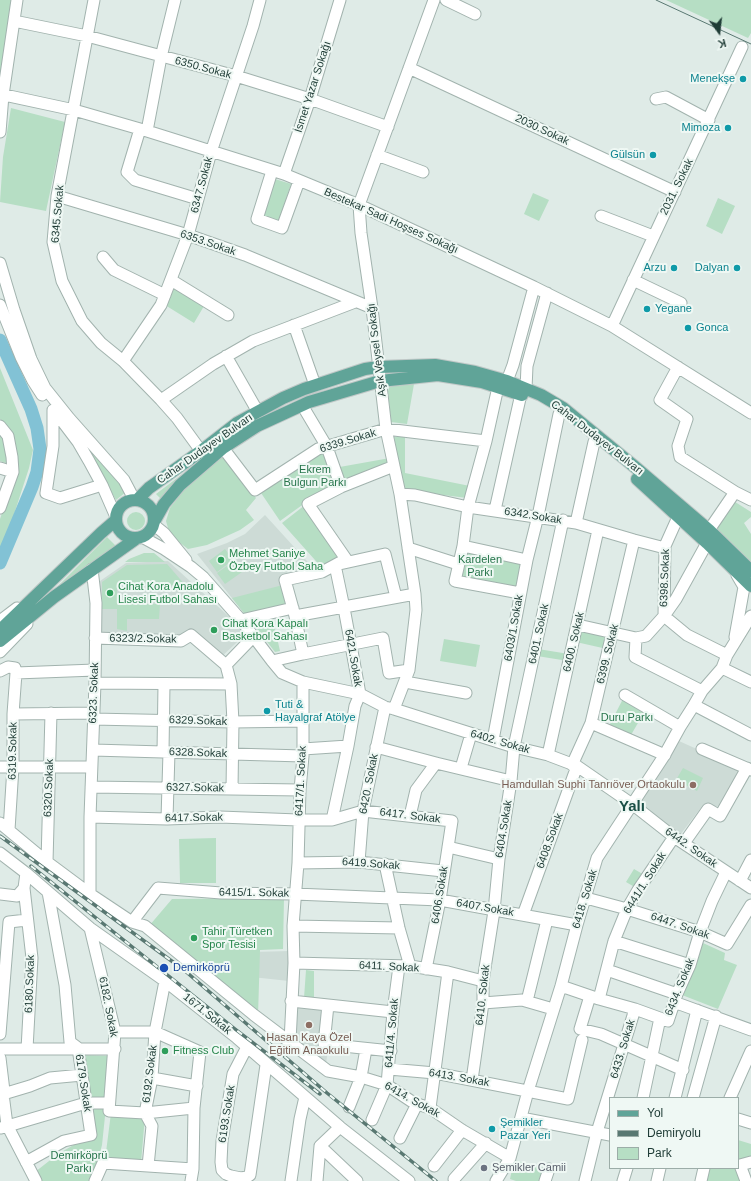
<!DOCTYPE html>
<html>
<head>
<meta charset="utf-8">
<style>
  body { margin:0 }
  #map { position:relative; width:751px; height:1181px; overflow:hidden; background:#dfebe7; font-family:Helvetica,sans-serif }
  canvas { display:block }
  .legend { position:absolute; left:609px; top:1097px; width:130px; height:72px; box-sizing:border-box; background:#eff8f4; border:1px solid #9cada8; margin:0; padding:5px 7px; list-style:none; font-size:12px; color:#1f3c36 }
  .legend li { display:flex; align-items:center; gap:8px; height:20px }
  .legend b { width:20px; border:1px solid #9cada8 }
  .north { position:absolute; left:699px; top:12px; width:40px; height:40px; -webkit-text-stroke:3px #eff8f4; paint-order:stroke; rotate:165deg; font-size:11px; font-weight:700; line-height:16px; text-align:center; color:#1f3c36 }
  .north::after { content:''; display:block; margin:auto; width:14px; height:18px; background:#1f3c36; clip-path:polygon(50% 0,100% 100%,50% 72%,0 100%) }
</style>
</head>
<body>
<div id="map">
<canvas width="751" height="1181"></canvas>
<ul class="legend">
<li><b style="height:5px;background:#60a498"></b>Yol</li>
<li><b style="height:5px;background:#597872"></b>Demiryolu</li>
<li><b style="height:11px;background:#b6dec4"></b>Park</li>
</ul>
<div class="north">K</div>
</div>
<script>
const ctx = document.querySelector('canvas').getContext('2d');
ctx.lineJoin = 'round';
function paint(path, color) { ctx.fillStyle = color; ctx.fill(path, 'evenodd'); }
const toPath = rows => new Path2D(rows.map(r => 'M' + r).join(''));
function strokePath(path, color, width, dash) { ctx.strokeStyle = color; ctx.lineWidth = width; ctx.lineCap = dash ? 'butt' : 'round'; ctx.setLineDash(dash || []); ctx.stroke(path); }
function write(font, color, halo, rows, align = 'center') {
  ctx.font = font + ' Helvetica,sans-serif'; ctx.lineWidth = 4; ctx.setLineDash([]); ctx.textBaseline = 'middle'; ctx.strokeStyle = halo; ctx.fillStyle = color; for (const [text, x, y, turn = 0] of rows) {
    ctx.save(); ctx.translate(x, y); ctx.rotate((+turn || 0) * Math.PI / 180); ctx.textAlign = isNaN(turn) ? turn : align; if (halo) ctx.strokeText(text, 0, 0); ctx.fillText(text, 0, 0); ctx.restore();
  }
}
const built = toPath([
  [265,515,316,571,281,580,289,607,247,617,197,554,227,543,245,534],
  [168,561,247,633,220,658,193,634,179,639,98,636,100,581,126,563],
  [679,741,710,755,743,768,723,807,703,805,680,835,637,806],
  [290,951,289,981,252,977,253,952],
  [296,1008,325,1010,328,1045,326,1066,293,1041]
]);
const green = toPath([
  [0,0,12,0,0,85],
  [666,0,751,0,751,33,748,38],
  [11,108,65,122,46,211,0,202,3,157],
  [275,179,291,184,278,223,262,218],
  [533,193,549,200,539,221,524,214],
  [718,198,735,206,722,234,706,226],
  [174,288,204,306,194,323,165,305],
  [0,368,33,450,29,468,6,539,0,550,0,519,18,466,11,431,0,419],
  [407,381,414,384,407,424,391,422,388,391,391,383],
  [2,430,9,461,6,463,0,461,0,431],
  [394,437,405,437,405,473,470,486,467,498,404,490],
  [88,442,126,492,116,500,85,444],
  [325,449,334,468,390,458,391,465,305,503,280,521,259,490],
  [224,453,256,498,246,510,254,520,240,530,207,545,188,549,170,535,166,521,170,508,184,490],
  [185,472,186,474,162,500,156,494],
  [732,500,751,512,751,517,744,523,751,534,751,571,709,530],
  [305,505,340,558,323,569,282,523],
  '127 521a9 9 0 1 1 18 0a9 9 0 1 1-18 0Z',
  [107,537,117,547,55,589],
  [225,549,233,560,217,572,209,561],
  [469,549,521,560,516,588,462,577],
  [144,553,154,553,165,562,125,562,129,559],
  [234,561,242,572,225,584,217,573],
  [167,564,186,586,117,583,117,604,160,604,159,619,127,619,127,631,117,629,117,609,102,609,102,582,127,565],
  [283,585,289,607,247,617,232,598],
  [272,615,280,651,275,652,250,620],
  [580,627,610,635,607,649,576,642],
  [444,639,480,645,476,667,440,661],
  [538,649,569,654,568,661,537,656],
  [625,695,646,709,631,735,609,726],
  [683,768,703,778,697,791,676,780],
  [216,838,216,883,180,883,179,839],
  [634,869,646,876,638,889,626,882],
  [284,898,283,949,260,950,258,1016,149,926,172,899],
  [703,943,725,953,724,960,737,965,718,1009,682,995],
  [306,970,314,971,314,999,304,998],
  [82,1055,110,1056,107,1097,102,1145,96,1168,91,1181,40,1181,35,1172,58,1154,84,1139,89,1132],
  [111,1113,145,1116,141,1163,105,1160],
  [738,1140,751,1144,751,1160,738,1163],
  [514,1160,547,1169,543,1181,516,1181,510,1179],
  [704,1168,738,1168,746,1181,701,1181]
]);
const river = toPath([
  [0,340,31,409,37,428,40,449,37,472,32,487,0,563]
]);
const minor = toPath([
  [94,0,57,196,53,242,62,281,82,321,101,343,123,361,161,400,177,418,201,451],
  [446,0,475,14],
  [14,21,87,36,236,76,310,99,388,127],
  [409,68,675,192],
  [0,94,74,110,147,131,284,174,359,205,534,287,612,326,751,413],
  [656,99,666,97,709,120],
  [140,129,127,172,135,180,198,199],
  [147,131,161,57,175,0],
  [0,132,3,95,17,0],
  [377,155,423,172],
  [272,171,257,219,282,228,299,181],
  [284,174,310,99,340,0],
  [57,196,188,235,245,255,372,308],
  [601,216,653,236],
  [103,257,114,270,165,295],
  [0,263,14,310,31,359,45,388,69,418,124,480,134,499],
  [171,280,228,315],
  [633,280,681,303],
  [0,305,21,357,33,381,42,395],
  [294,325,315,385],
  [612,326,742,47],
  [226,356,258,412],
  [123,361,161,305,188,235,211,152,253,26,260,0],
  [678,367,660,400,687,419,678,446,680,457,735,492,709,530],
  [507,381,513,365,534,287],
  [498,387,486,441,468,507,463,546,455,581,520,593],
  [526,389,527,366,547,293],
  [161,400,213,364,253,341,355,302],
  [302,405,327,447,341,487],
  [53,410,53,446,46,493,60,498,102,485],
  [56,413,78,442,89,461,102,485,116,517],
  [0,426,8,436,12,457,13,472,0,508],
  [223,448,255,490,318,449,386,429,486,441],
  [0,468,13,472],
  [735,492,751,500],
  [400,494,415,495,468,507,576,523,634,540,665,548],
  [495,510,521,394],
  [576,523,594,442],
  [154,525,164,533,186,560],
  [142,537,164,549,191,567,203,577,241,620,272,661,282,673,303,682,303,756,300,790,298,863,293,926,294,963,290,1041],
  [707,543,676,599,664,616,687,635,727,655],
  [463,546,527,560],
  [408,548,458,564],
  [396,597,385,554,335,565,322,572,285,580,295,616,303,654,383,638,389,673,409,670],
  [295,616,415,594],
  [241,620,293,608],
  [0,621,17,608],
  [578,625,636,638,646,636,664,616,665,546,678,517],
  [735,637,744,587,737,575],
  [95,638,181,641,191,635,226,665],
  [636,638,635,657,702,691],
  [0,652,27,624],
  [272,661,303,654],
  [226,665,231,684,233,722,232,789],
  [226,665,254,636],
  [722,668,751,682],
  [0,671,8,667,15,668,16,673,13,714,13,767,9,830],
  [16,673,95,670],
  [303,682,360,694,385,707,394,709,514,747,548,755,577,766,632,804,674,837,751,888],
  [405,682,466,693],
  [95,683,231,684],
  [625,695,680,727],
  [694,705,751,735],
  [394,709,409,670,416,610,415,594,400,494,386,429,372,308,361,233,359,205,434,0],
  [13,714,94,713],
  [93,719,233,722,303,721],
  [591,723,665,755],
  [493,740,527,560,538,516,559,414],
  [376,747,436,763,511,781],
  [303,749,348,746],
  [702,749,751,770],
  [93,750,303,756],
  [163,752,164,684],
  [548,755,598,530],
  [572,765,591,723,634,540],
  [0,767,91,767],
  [461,768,471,734],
  [91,787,300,790],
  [410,816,416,790,436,763],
  [90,817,167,819,220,817,298,820,332,820,363,811,452,821,440,900,426,969],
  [167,819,169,752],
  [332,820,348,746,355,706,360,694,344,608,335,565,346,559,308,504,341,487,394,466],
  [0,823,47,862,90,894,132,922,145,926,254,1015,328,1071,361,1077,387,1085,414,1103,430,1108,462,1130,510,1158],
  [684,843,708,809,720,816,747,768],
  [448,847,499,859],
  [0,853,26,873,90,928,165,981,237,1038,340,1127,409,1181],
  [47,862,51,713],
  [359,862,363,811,385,707],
  [298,863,359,862,443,871],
  [385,864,399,928,410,966],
  [26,873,24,888,32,958,27,1049],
  [740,881,751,860],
  [0,894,17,896,24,888],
  [90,894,90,817,95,683,96,603,92,569],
  [586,898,627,909,700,932,727,944,751,905],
  [523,915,577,766],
  [132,922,158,888,221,893,295,894,440,900,577,925],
  [293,926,399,928],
  [90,928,115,1032,109,1111,145,1113,194,1108],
  [614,941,690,965],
  [294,963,410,966,448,972,483,981],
  [607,970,677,994],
  [561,986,599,999,635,1009,668,1021,677,994,690,965,700,932,712,901,726,872],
  [590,996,580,1029,601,1034,683,1070],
  [599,999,614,941,627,909,638,890,674,837],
  [291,1001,393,1012],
  [527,1001,547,920],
  [674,1002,751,1030],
  [483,1003,522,1000,553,1009],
  [328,1005,324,1044,391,1051],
  [115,1032,155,1032,200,1052,194,1108,193,1169,191,1181],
  [0,1034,9,922,27,920],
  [247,1047,233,1074,222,1141,221,1162,222,1170,226,1174,231,1176,241,1178,247,1177,250,1175,266,1065],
  [0,1049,115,1049],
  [0,1058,4,1091,3,1094,7,1125,36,1181],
  [389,1069,435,1073,568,1099,582,1040],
  [152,1078,197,1086],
  [472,1080,483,1003,483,981,494,911,499,859,511,781,514,747,563,520],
  [0,1095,30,1086,50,1078,82,1075],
  [643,1098,660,1018],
  [675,1098,697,1010],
  [693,1098,716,1016],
  [730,1098,751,1051],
  [349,1107,361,1077,366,1049],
  [430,1108,448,972],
  [521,1118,610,1135],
  [738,1119,751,1123],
  [372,1120,387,1085,393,1012,399,966],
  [1,1128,86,1103,109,1103],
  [400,1138,417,1104],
  [320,1146,357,1181],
  [26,1162,64,1141,91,1135,78,1048,70,1042,65,985,48,892],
  [148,1166,152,1126,145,1113,152,1078,155,1032,165,981],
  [434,1166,462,1130],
  [454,1179,486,1143],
  [95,1181,103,1163,193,1169],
  [291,1181,300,1119,305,1097],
  [317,1181,320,1146,340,1127],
  [496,1181,510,1158,528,1091,561,986,577,925,597,858,664,756,680,727,694,705,702,691,722,668,727,655,751,616],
  [545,1181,549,1169],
  [585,1181,597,1132,635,1009],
  [623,1181,627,1168],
  [657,1181,660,1168],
  [701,1181,704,1168],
  [746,1181,740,1165,751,1162]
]);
const major = toPath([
  [637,479,707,543,751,586],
  [138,499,149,488,201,451,237,423,283,398,304,389,365,369,378,367,435,365,475,372,507,381,541,395,563,408,635,467,709,530,751,571],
  '116 519a19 19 0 1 1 38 0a19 19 0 1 1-38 0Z',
  [155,520,164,504,180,485,223,448,257,426,309,402,380,381,438,375,482,382,522,395],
  [0,630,101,533,116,520],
  [0,641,54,597,137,538]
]);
const tram = toPath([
  [656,0,751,44]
]);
const rail = toPath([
  [0,836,184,970,327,1093,436,1181],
  [31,866,235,1029,320,1094]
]);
const markers = [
  [743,79,4,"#0f9aa8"],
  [728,128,4,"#0f9aa8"],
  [653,155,4,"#0f9aa8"],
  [674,268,4,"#0f9aa8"],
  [737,268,4,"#0f9aa8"],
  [647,309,4,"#0f9aa8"],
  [688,328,4,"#0f9aa8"],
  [221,560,4,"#2e9e5b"],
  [110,593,4,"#2e9e5b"],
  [214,630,4,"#2e9e5b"],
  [267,711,4,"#0f9aa8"],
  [693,785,4,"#8d6e63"],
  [194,938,4,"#2e9e5b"],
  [164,968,5,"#1a4fb4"],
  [309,1025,4,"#8d6e63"],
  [165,1051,4,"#2e9e5b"],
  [492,1129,4,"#0f9aa8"],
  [484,1168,4,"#6b7280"]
];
const streetNames = [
  ["6350.Sokak",203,68,15],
  ["İsmet Yazar Sokağı",313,87,-72],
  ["2030.Sokak",542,130,25],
  ["6347.Sokak",202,185,-75],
  ["2031. Sokak",677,187,-64],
  ["6345.Sokak",58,214,-85],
  ["Bestekar Sadi Hoşses Sokağı",391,221,24],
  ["6353.Sokak",208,243,19],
  ["Aşık Veysel Sokağı",377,350,-97],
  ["Cahar Dudayev Bulvarı",597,438,38],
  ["6339.Sokak",348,441,-17],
  ["Cahar Dudayev Bulvarı",205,449,-35],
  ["6342.Sokak",533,516,9],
  ["6398.Sokak",665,578,-88],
  ["6403/1.Sokak",514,628,-80],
  ["6401. Sokak",539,634,-78],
  ["6323/2.Sokak",143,639,1],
  ["6400. Sokak",574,642,-77],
  ["6399. Sokak",608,654,-76],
  ["6421.Sokak",353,658,80],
  ["6323. Sokak",94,693,-88],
  ["6329.Sokak",198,721,2],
  ["6402. Sokak",500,742,16],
  ["6319.Sokak",13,751,-89],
  ["6328.Sokak",198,753,2],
  ["6417/1. Sokak",301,781,-87],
  ["6420. Sokak",369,784,-79],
  ["6320.Sokak",49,788,-88],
  ["6327.Sokak",195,788,1],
  ["6417. Sokak",410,816,7],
  ["6417.Sokak",194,818,-1],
  ["6404.Sokak",504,829,-81],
  ["6408.Sokak",550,841,-70],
  ["6442. Sokak",691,848,35],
  ["6419.Sokak",371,864,4],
  ["6441/1. Sokak",645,883,-58],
  ["6415/1. Sokak",254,893,1],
  ["6406.Sokak",440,895,-81],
  ["6418. Sokak",585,899,-73],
  ["6407.Sokak",485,908,10],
  ["6447. Sokak",680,926,19],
  ["6411. Sokak",389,967,3],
  ["6180.Sokak",30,984,-88],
  ["6434. Sokak",680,987,-68],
  ["6410. Sokak",483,995,-84],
  ["6182. Sokak",108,1007,79],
  ["1671.Sokak",207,1014,39],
  ["6411/4. Sokak",392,1033,-85],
  ["6433. Sokak",623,1049,-73],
  ["6192.Sokak",150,1074,-83],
  ["6413. Sokak",459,1078,10],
  ["6179.Sokak",83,1083,81],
  ["6414. Sokak",412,1100,29],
  ["6193.Sokak",227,1114,-81]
];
const cultureNames = [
  ["Menekşe",735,79],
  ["Mimoza",720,128],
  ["Gülsün",645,155],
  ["Arzu",666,268],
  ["Dalyan",729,268],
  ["Yegane",655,309,"left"],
  ["Gonca",696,328,"left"],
  ["Tuti &",275,705,"left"],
  ["Hayalgraf Atölye",275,718,"left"],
  ["Şemikler",500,1123,"left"],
  ["Pazar Yeri",500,1136,"left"]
];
const parkNames = [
  ["Ekrem",315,470],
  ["Bulgun Parkı",315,483],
  ["Kardelen",480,560],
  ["Parkı",480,573],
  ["Duru Parkı",627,718],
  ["Demirköprü",79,1156],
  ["Parkı",79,1169]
];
const leisureNames = [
  ["Mehmet Saniye",229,554],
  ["Özbey Futbol Saha",229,567],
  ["Cihat Kora Anadolu",118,587],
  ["Lisesi Futbol Sahası",118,600],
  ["Cihat Kora Kapalı",222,624],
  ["Basketbol Sahası",222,637],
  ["Tahir Türetken",202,932],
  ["Spor Tesisi",202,945],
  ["Fitness Club",173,1051]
];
const educationNames = [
  ["Hamdullah Suphi Tanrıöver Ortaokulu",685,785],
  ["Hasan Kaya Özel",309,1038,"center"],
  ["Eğitim Anaokulu",309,1051,"center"]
];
const transitNames = [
  ["Demirköprü",173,968]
];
const worshipNames = [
  ["Şemikler Camii",492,1168]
];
const districtNames = [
  ["Yalı",632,807]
];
paint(built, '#cddbd6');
paint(green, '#b6dec4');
strokePath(river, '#82c2d5', 13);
strokePath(minor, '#a2b3ae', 13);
strokePath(major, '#c0c8c7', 14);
strokePath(minor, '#fff', 11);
strokePath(major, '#60a498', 12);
strokePath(tram, '#597872', 1);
strokePath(rail, '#597872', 3.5);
strokePath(rail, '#eff8f4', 2, [6]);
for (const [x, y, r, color] of markers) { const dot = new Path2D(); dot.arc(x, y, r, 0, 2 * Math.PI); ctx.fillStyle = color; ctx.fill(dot); strokePath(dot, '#eff8f4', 1.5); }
write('11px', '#1f3c36', '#eff8f4', streetNames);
write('11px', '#0d838f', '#eff8f4', cultureNames, 'right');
write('11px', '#26754b', '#eff8f4', parkNames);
write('11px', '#27864d', '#eff8f4', leisureNames, 'left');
write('11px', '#785e54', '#eff8f4', educationNames, 'right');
write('11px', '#164399', '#eff8f4', transitNames, 'left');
write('11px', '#5b616d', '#eff8f4', worshipNames, 'left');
write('bold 15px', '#1a4f46', '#eff8f4', districtNames);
</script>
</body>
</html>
